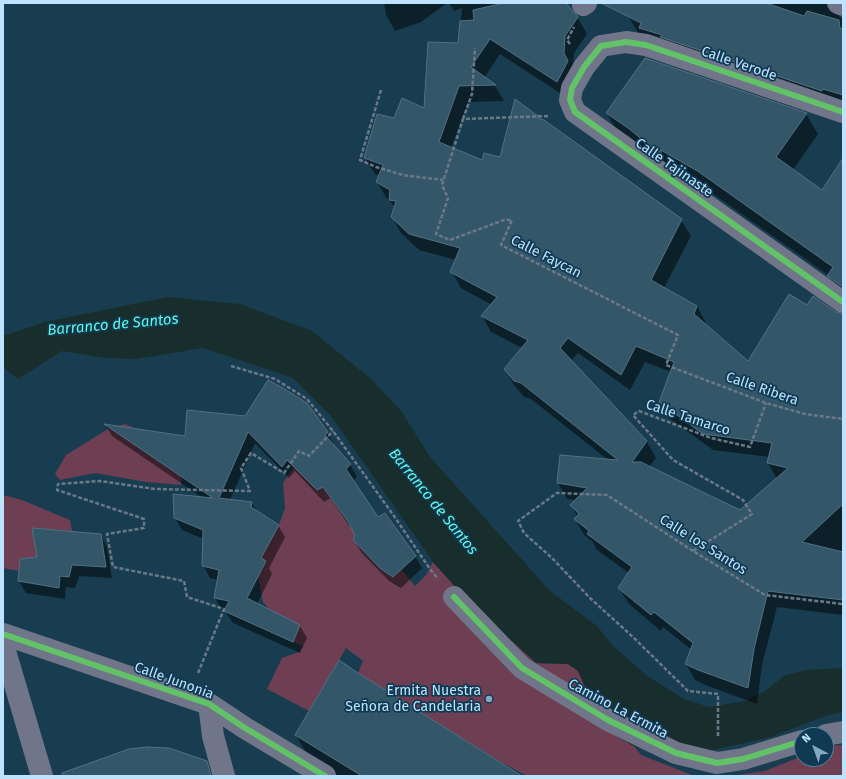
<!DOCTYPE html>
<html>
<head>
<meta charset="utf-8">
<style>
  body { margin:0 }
  #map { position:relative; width:846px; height:779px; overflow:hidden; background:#183d50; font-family:"Fira Sans",sans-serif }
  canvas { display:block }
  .frame { position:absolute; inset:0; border:4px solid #bee3fe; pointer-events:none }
  .north { position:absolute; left:794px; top:727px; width:40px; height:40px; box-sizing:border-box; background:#103a53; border:1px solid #567e97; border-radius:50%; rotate:319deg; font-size:11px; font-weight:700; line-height:16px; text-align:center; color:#bee3fe }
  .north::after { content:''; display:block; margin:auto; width:14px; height:18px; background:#84a9c1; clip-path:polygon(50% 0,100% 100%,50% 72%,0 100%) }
</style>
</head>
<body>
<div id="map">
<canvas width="846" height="779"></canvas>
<div class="frame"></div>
<div class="north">N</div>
</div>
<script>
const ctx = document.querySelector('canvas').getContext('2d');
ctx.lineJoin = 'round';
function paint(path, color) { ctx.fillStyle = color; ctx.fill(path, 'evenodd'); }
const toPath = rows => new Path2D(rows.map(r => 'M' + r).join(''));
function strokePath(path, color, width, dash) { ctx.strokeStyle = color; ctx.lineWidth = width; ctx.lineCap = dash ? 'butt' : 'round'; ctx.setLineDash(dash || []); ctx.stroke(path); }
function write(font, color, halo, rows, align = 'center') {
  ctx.font = font + ' "Fira Sans",sans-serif'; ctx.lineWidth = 3.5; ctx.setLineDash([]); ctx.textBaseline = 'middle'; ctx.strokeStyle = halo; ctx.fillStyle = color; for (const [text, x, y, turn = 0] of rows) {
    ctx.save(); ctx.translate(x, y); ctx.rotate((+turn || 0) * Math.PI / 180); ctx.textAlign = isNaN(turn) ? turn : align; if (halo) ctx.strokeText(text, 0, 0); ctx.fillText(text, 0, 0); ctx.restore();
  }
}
const green = toPath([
  [125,424,136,429,136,446,171,470,182,473,181,485,146,482,95,473,60,480,55,474,66,455,108,429],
  [294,467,316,490,323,487,352,530,401,569,415,586,426,575,433,562,468,601,536,663,568,664,578,671,596,711,614,735,634,746,641,755,692,775,703,776,527,776,499,761,358,673,363,661,346,648,309,711,267,689,282,658,299,652,303,646,275,634,283,617,269,609,263,602,258,576,266,561,237,548,272,537,279,525,285,508,283,483],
  [3,495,22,500,70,520,72,531,33,528,37,557,20,559,19,571,3,568],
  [843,745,843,776,731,776,765,771,802,756,802,759,826,759,826,746]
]);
const water = toPath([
  [168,297,240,304,312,331,371,379,401,411,430,457,550,591,597,626,612,645,646,675,684,699,709,707,745,701,765,691,785,675,807,670,843,668,843,712,828,715,771,737,691,755,634,746,614,735,596,711,578,671,568,664,536,663,468,601,433,562,331,416,293,378,203,348,137,359,106,358,62,351,18,379,3,367,3,336,45,322]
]);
const shadow = toPath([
  [384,3,447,3,421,22,395,31,386,15],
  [449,3,564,3,578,18,587,34,574,53,573,70,566,97,500,54,484,78,495,86,504,101,468,102,451,148,482,161,500,158,537,116,539,120,544,121,681,220,691,236,664,288,697,306,706,323,705,325,748,363,843,329,843,615,777,607,762,665,757,704,708,686,695,680,686,664,692,650,663,627,661,631,629,604,619,588,629,573,597,550,592,541,584,535,575,519,577,516,571,505,576,500,567,499,558,483,608,460,531,399,524,397,514,385,505,369,522,348,491,332,482,316,492,305,461,288,452,272,456,260,419,250,401,233,392,217,395,208,390,201,387,199,377,182,380,176,375,174,365,158,395,119,425,109,465,44,460,32,462,8,454,11],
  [578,353,630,390,645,362,671,372,660,402,669,418,713,450,770,457,768,463,777,479,740,511,649,467,656,458,647,442,571,361],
  [641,3,843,3,842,14,839,17,843,18,843,111,640,36,628,16],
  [607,114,806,114,818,134,793,170,822,191,843,159,843,298,840,296,828,275,712,193,673,169,619,134],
  [188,411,327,432,334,444,333,445,350,464,357,477,353,481,378,518,415,556,422,568,401,588,389,581,361,552,354,540,356,536,353,530,330,498,324,502,295,471,289,478,255,443,230,500,252,503,258,513,278,525,285,537,269,568,272,574,257,604,300,626,307,638,300,653,233,623,225,611,222,610,215,598,218,580,210,578,203,565,204,539,182,530,175,518,203,498,112,436,106,426,186,437],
  [100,535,107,546,112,578,79,576,75,588,66,587,65,599,26,593,19,581,38,557],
  [296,735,519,776,336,776,331,766,305,751]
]);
const building = toPath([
  [504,3,566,3,578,17,565,36,564,53,568,61,557,82,490,39,471,67,496,85,459,86,439,142,482,160,484,153,500,157,515,99,538,116,537,118,544,120,682,219,651,280,697,306,694,314,748,361,789,294,807,305,813,296,836,312,843,314,843,504,802,542,843,552,843,600,768,591,754,649,748,688,698,670,685,664,693,643,654,612,651,615,618,588,632,567,587,534,589,531,574,519,579,514,570,505,587,488,557,483,560,455,618,460,521,383,514,381,504,369,528,340,481,316,497,297,450,272,460,248,409,234,391,217,396,201,389,200,390,190,376,182,383,165,364,158,377,114,394,118,402,98,424,108,428,42,458,43,460,21,474,20,473,10,504,3],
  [568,338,621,375,636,346,674,362,659,402,703,434,772,443,767,463,788,468,740,510,653,468,641,462,632,462,647,441,560,348,568,338],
  [601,3,766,3,804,16,807,11,839,20,840,28,843,29,843,95,823,89,822,91,660,37,662,35,639,28,641,23,601,3],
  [645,58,807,113,776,157,822,190,843,158,843,287,827,276,833,267,699,172,661,150,661,155,628,128,606,113,645,58],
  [268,380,283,388,307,403,328,432,325,435,351,464,346,469,378,517,385,513,416,556,393,577,381,569,353,540,355,536,349,523,323,487,317,490,287,460,282,467,248,432,219,498,252,502,251,507,279,525,261,558,266,561,247,598,300,625,293,642,224,611,229,601,214,598,219,570,202,566,203,530,174,518,173,494,213,498,104,424,185,436,187,410,245,416,268,380],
  [32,528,101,534,106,567,72,565,69,577,60,576,59,588,18,581,20,559,37,557,32,528],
  [339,660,358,673,522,776,362,776,295,735,339,660],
  [147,747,169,748,207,761,211,776,62,776,62,773,129,749,147,747]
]);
const path = toPath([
  [570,44,567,40,574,27],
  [381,90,360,160,376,167,403,175,443,180],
  [548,116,463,119,442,185,448,198,436,234,450,240,504,220,512,220,501,245,678,335,666,365,766,403,805,414,843,419],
  [463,119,472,94,475,48],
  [231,366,275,379,307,399,333,431,394,516,430,569,438,579],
  [693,551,752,514,743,500,673,460,633,415,639,411,711,438,750,447,766,403],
  [198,673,224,609,187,597,184,581,113,567,107,534,144,528,144,519,57,490,58,484,100,481,155,489,250,491,241,468,251,453,284,473,299,451,309,456,333,431],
  [718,736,718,694,688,691,634,638,590,598,552,558,524,533,518,521,557,493,607,495,693,551,765,595,843,604]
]);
const street = toPath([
  [838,3,843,5],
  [583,5,586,3],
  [843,112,646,45,626,42,601,46,584,67,572,88,570,100,575,112,843,302],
  [454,597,522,668,608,720,676,753,717,763,743,759,802,741],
  [3,634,209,704,245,728,325,776],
  [3,644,42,776],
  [209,704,213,736,224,776],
  [826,735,843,732]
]);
const cycleway = toPath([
  [843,112,646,45,626,42,601,46,584,67,572,88,570,100,575,112,843,302],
  [454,597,522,668,608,720,676,753,717,763,743,759,802,741],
  [3,634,209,704,245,728,325,776]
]);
const markers = [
  [489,699,4,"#84a9c1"]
];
const streetNames = [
  ["Calle Verode",739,64,19],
  ["Calle Tajinaste",674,168,35],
  ["Calle Faycan",546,257,27],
  ["Calle Ribera",762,389,19],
  ["Calle Tamarco",688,418,18],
  ["Calle los Santos",703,545,32],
  ["Calle Junonia",174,681,20],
  ["Camino La Ermita",618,709,28]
];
const poiNames = [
  ["Ermita Nuestra",481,691],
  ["Señora de Candelaria",481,707]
];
const waterNames = [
  ["Barranco de Santos",113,325,-5],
  ["Barranco de Santos",433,502,51]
];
paint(green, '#6e3e53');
paint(water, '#182e2c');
paint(shadow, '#0007');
paint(building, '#335669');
strokePath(building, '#527184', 1);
strokePath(path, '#6b7888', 2.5, [4, 2]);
strokePath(street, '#707589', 22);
strokePath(cycleway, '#61c268', 6);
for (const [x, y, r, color] of markers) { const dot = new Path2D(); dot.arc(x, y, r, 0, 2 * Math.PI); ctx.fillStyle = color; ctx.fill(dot); strokePath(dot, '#103a53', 1.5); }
write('14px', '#bee3fe', '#103a53', streetNames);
write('14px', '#bee3fe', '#103a53', poiNames, 'right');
write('italic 15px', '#63f9de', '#103a53', waterNames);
</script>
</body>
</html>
